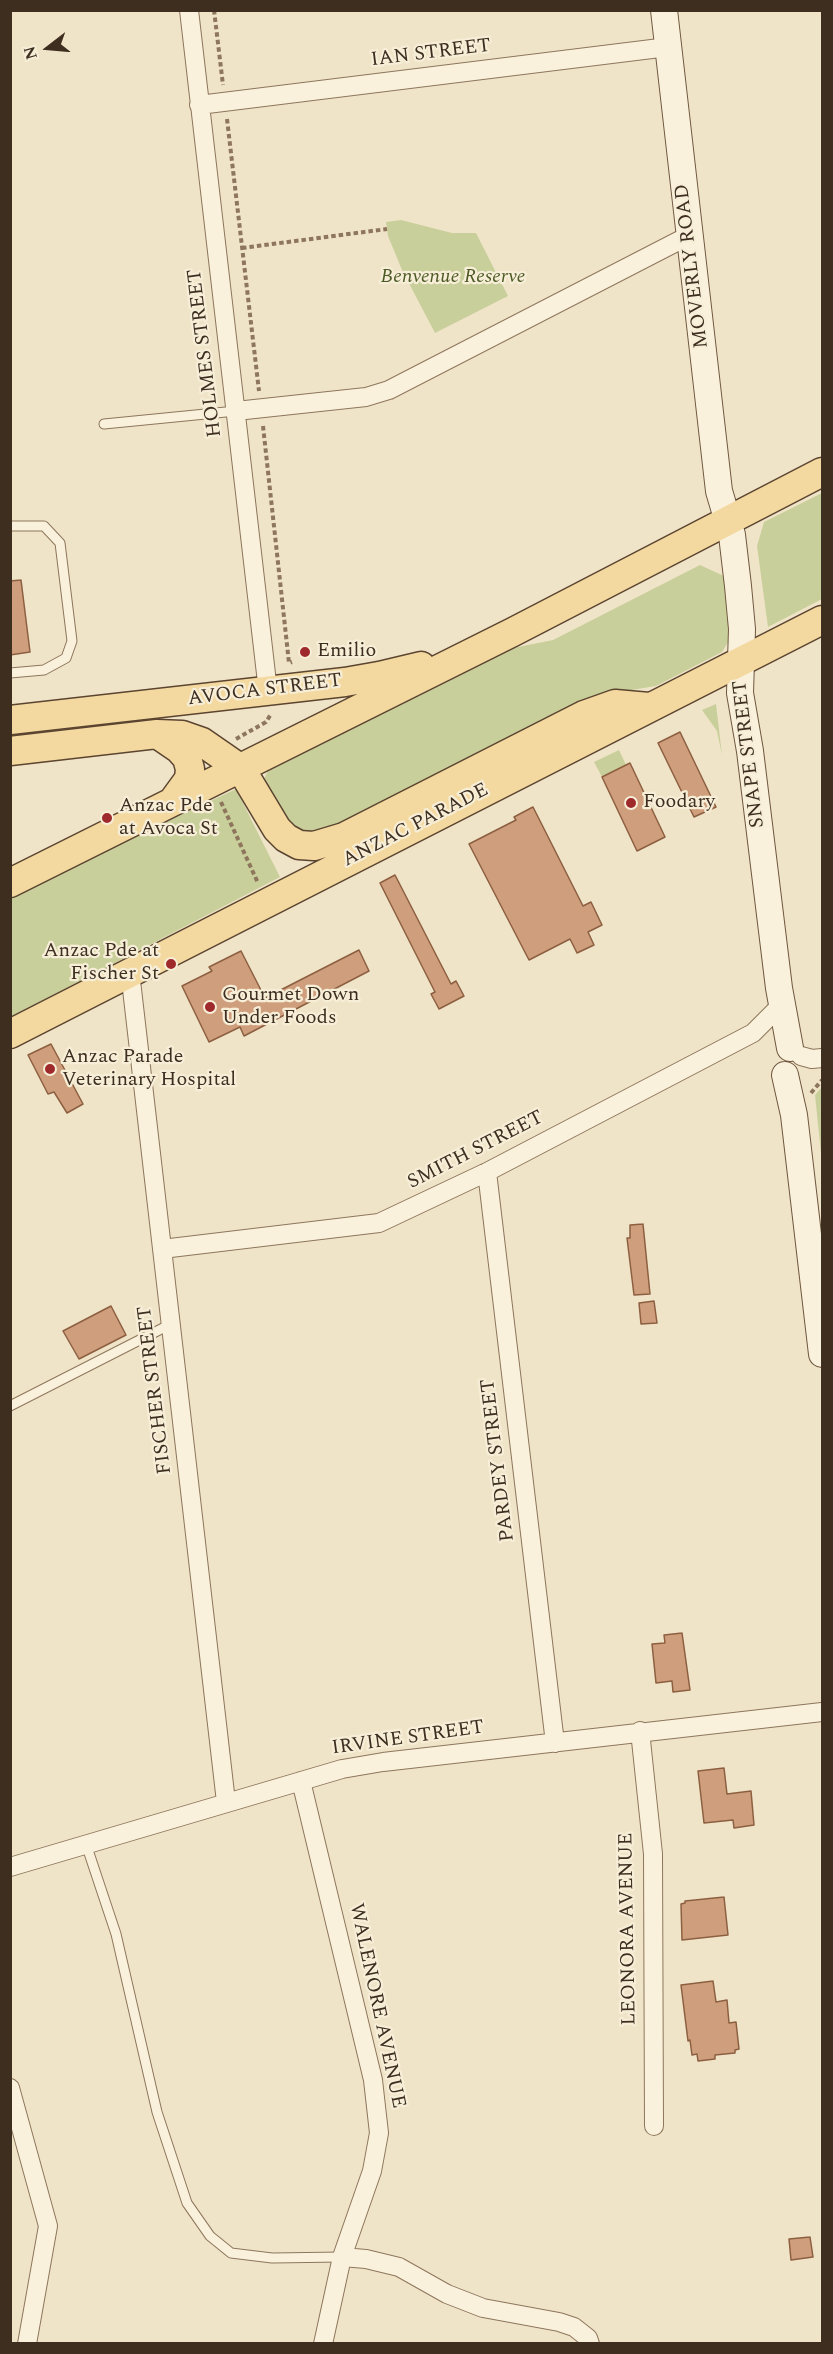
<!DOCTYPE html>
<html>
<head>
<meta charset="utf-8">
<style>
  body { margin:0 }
  #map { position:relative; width:833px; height:2354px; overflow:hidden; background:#f0e4c8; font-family:Spectral,serif }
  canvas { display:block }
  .frame { position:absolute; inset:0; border:12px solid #3d2e20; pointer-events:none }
  .north { position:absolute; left:18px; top:18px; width:60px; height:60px; -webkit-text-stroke:4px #f7eed8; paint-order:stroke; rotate:254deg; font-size:16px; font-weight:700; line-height:24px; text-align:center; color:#3d2e20 }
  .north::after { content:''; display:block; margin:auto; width:21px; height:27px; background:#3d2e20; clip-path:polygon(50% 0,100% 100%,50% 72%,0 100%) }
</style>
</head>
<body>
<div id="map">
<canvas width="833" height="2354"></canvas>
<div class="frame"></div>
<div class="north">N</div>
</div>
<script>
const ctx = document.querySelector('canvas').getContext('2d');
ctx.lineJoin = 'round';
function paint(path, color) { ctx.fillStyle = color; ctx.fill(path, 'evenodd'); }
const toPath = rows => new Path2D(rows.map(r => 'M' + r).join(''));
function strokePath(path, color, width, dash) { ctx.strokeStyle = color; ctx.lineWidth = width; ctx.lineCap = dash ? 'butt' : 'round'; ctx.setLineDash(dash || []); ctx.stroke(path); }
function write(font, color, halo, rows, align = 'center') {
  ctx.font = font + ' Spectral,serif'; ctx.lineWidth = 4.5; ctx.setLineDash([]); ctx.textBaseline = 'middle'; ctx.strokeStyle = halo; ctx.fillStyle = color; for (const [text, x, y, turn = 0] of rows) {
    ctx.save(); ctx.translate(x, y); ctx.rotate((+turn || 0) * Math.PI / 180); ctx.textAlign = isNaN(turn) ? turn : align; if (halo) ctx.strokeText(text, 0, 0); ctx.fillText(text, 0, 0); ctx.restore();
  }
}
const green = toPath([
  [401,220,452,233,476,233,508,296,435,333,402,270,388,236,386,222],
  [822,493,822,599,768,627,757,546,764,522],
  [700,565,726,577,733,634,722,652,656,686,613,693,343,827,316,835,298,831,283,819,263,782,268,770,513,648,553,640],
  [716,704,722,755,717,731,702,710],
  [619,750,626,765,602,777,594,762],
  [236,789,280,877,11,1017,10,895],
  [822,1087,822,1163,815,1095]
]);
const building = toPath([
  [21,580,30,652,10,655,10,581,21,580],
  [680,732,716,807,694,817,658,743,680,732],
  [630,763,665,837,637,851,602,777,630,763],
  [533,807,583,906,591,902,602,925,588,932,594,945,577,953,570,939,529,960,469,844,516,820,514,817,533,807],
  [395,875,451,984,456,981,464,996,439,1009,431,994,435,992,380,883,395,875],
  [359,950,369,971,244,1036,240,1027,209,1042,182,986,212,971,209,967,241,951,265,998,359,950],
  [51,1044,83,1104,67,1113,54,1092,48,1094,28,1055,51,1044],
  [643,1224,650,1294,634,1295,627,1238,630,1238,630,1225,643,1224],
  [654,1301,657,1323,641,1324,639,1303,654,1301],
  [111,1306,126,1335,79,1359,63,1331,111,1306],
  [682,1633,690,1690,673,1692,672,1681,656,1683,652,1644,665,1643,664,1635,682,1633],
  [724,1768,727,1794,751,1791,754,1825,734,1828,733,1820,704,1823,698,1771,724,1768],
  [724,1897,728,1935,682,1940,681,1904,685,1903,685,1901,724,1897],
  [713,1981,716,2002,727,2000,729,2023,736,2022,739,2049,735,2050,735,2053,715,2055,715,2059,698,2061,697,2054,692,2055,690,2040,688,2041,681,1985,713,1981],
  [810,2237,813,2257,791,2260,789,2239,810,2237]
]);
const path = toPath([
  [214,10,223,85],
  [227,119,259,391],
  [242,248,387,229],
  [263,426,289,663,292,662],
  [236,739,266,722,271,714],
  [221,802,258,883],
  [811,1093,822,1080]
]);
const lane = toPath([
  [104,424,236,411],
  [10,526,44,526,60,543,72,641,66,658,44,670,10,673],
  [10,1406,171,1324],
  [86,1844,116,1934,157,2112,187,2203,210,2236,231,2253,272,2258,342,2257]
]);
const street = toPath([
  [189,10,268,691],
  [199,105,668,47],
  [236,411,366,397,389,390,690,235],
  [130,972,226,1802],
  [801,1056,812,1059,822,1058],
  [487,1172,555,1743],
  [162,1249,379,1223,487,1172,753,1033,779,1007],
  [640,1731,653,1854,654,2126],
  [301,1781,373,2080,379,2133,372,2171,342,2257,323,2344],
  [10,1867,342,1769,383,1762,822,1712],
  [10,2088,48,2226,27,2344],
  [342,2257,366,2259,399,2267,447,2294,483,2308,559,2322,574,2327,588,2338,590,2344]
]);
const secondary = toPath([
  [664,10,719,491,732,535,738,586,742,629,740,693,750,751,779,988,790,1048],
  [785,1075,794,1115,822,1354]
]);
const primary = toPath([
  [10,720,345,682,379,676,421,666],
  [157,734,179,749,187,758,190,769,189,779,173,801],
  [10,751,157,734,182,735,202,742,241,769,277,829,286,838,299,845,314,846,344,837,584,715,615,704,649,707],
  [10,883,513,632,822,472],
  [10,1034,822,620]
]);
const markers = [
  [305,652,6,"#9e2a2b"],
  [631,803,6,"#9e2a2b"],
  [107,818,6,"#9e2a2b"],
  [171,964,6,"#9e2a2b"],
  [210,1007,6,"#9e2a2b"],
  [50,1069,6,"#9e2a2b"]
];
const streetNames = [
  ["IAN STREET",431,54,-7],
  ["MOVERLY ROAD",693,266,-97],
  ["HOLMES STREET",206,353,-97],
  ["AVOCA STREET",265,691,-7],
  ["SNAPE STREET",750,754,-97],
  ["ANZAC PARADE",416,826,-27],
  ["SMITH STREET",476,1151,-27],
  ["FISCHER STREET",156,1390,-97],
  ["PARDEY STREET",499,1460,-97],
  ["IRVINE STREET",408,1739,-8],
  ["LEONORA AVENUE",629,1929,-91],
  ["WALENORE AVENUE",376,2006,78]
];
const parkNames = [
  ["Benvenue Reserve",453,278]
];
const poiNames = [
  ["Emilio",317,652],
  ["Foodary",643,803],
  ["Anzac Pde",119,807],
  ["at Avoca St",119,830],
  ["Anzac Pde at",159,952,"right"],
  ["Fischer St",159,975,"right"],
  ["Gourmet Down",222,996],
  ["Under Foods",222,1019],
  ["Anzac Parade",62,1058],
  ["Veterinary Hospital",62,1081]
];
paint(green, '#c9cf9b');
paint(building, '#cf9f7d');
strokePath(building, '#8d5f41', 1.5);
strokePath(lane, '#8d765c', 11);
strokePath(street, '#8d765c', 20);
strokePath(secondary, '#6f573f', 28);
strokePath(primary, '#5b4430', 31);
strokePath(path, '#8d765c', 4, [4.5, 3]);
strokePath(lane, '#faf1dc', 9);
strokePath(street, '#faf1dc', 18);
strokePath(secondary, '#faf1dc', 26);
strokePath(primary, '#f3d9a0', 28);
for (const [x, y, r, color] of markers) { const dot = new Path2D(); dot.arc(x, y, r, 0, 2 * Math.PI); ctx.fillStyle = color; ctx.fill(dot); strokePath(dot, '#f7eed8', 2); }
write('20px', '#3d2e20', '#f7eed8', streetNames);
write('italic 20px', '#4d5a26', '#f7eed8', parkNames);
write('20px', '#3d2e20', '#f7eed8', poiNames, 'left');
</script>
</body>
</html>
